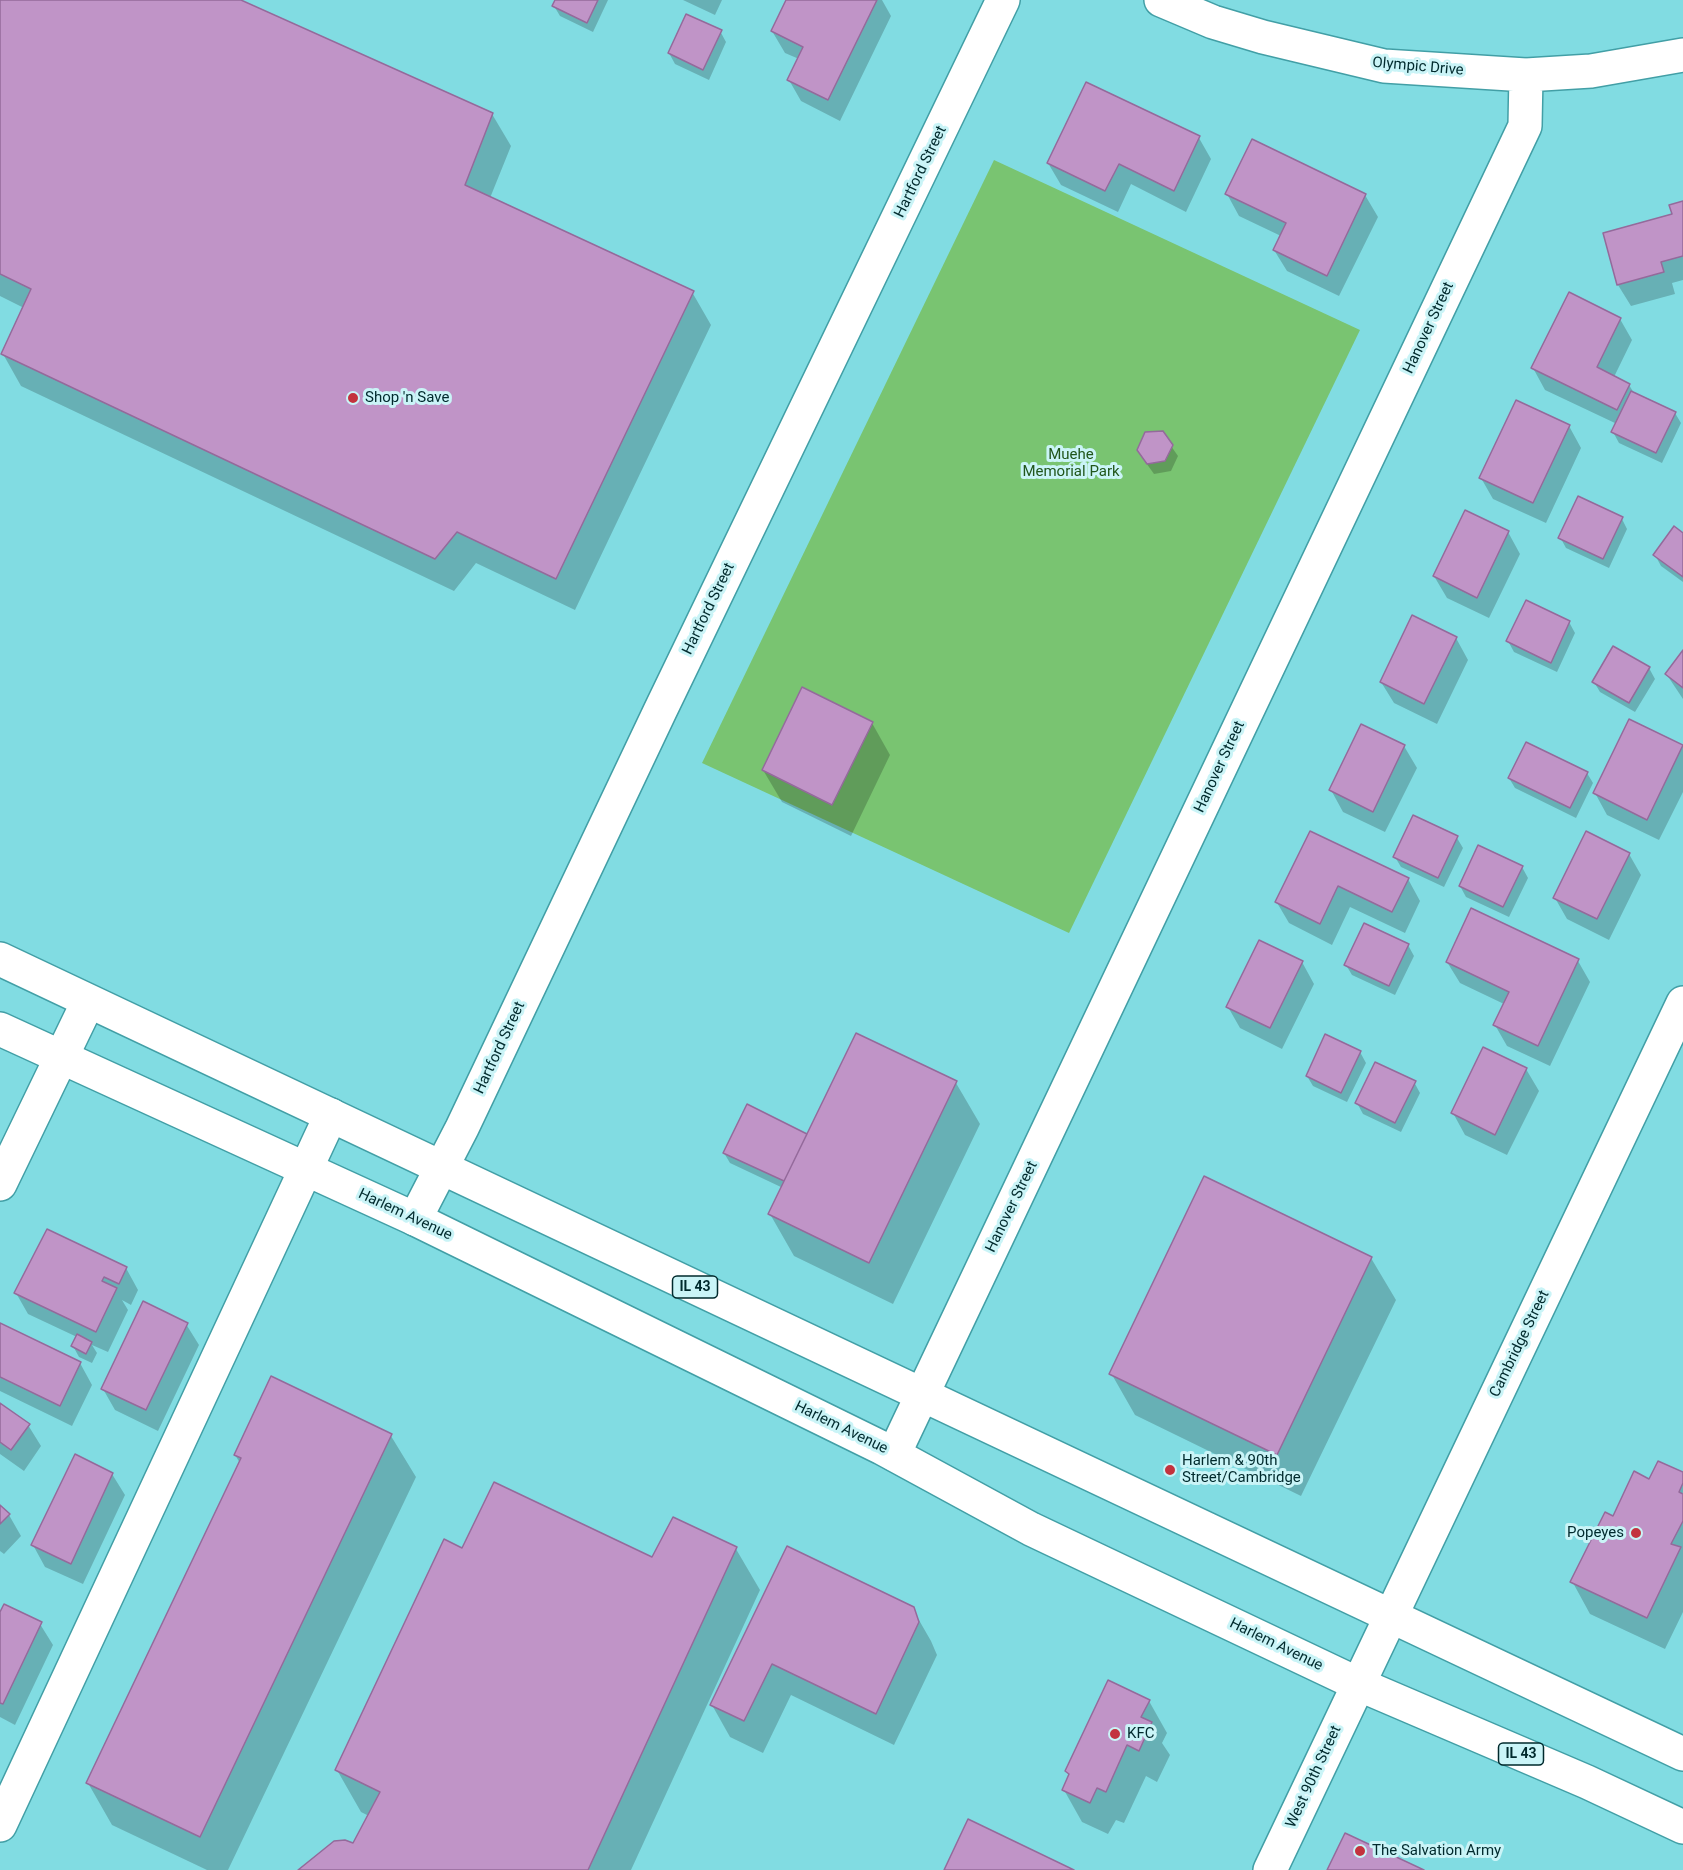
<!DOCTYPE html>
<html>
<head>
<meta charset="utf-8">
<style>
  body { margin:0 }
  canvas { display:block; background:#81dce2 }
</style>
</head>
<body>
<canvas width="1683" height="1870"></canvas>
<script>
const ctx = document.querySelector('canvas').getContext('2d');
ctx.lineJoin = 'round';
function paint(path, color) { ctx.fillStyle = color; ctx.fill(path, 'evenodd'); }
const toPath = rows => new Path2D(rows.map(r => 'M' + r).join(''));
function strokePath(path, color, width, dash) { ctx.strokeStyle = color; ctx.lineWidth = width; ctx.lineCap = dash ? 'butt' : 'round'; ctx.setLineDash(dash || []); ctx.stroke(path); }
function write(font, color, halo, rows, align = 'center') {
  ctx.font = font + ' Roboto,sans-serif'; ctx.lineWidth = 6; ctx.setLineDash([]); ctx.textBaseline = 'middle'; ctx.strokeStyle = halo; ctx.fillStyle = color; for (const [text, x, y, turn = 0] of rows) {
    ctx.save(); ctx.translate(x, y); ctx.rotate((+turn || 0) * Math.PI / 180); ctx.textAlign = isNaN(turn) ? turn : align; if (halo) ctx.strokeText(text, 0, 0); ctx.fillText(text, 0, 0); ctx.restore();
  }
}
const green = toPath([
  [994,160,1360,330,1069,933,702,763]
]);
const shadow = toPath([
  [0,0,238,0,492,114,511,146,490,198,692,292,711,325,575,610,476,563,454,591,21,386,3,354,24,308,0,296],
  [557,0,608,0,593,32,560,16,554,6],
  [683,0,722,0,715,15],
  [787,0,882,0,891,16,840,121,801,101,789,80,799,59,785,53,772,31],
  [720,31,726,42,709,80,675,64,669,53],
  [1199,138,1211,159,1186,212,1131,184,1118,212,1061,185,1048,163],
  [1253,141,1365,195,1378,217,1339,296,1287,271,1274,250,1281,236,1239,216,1227,194],
  [1683,203,1683,280,1672,283,1675,294,1631,306,1618,285,1605,234,1674,215],
  [1620,319,1632,340,1614,377,1629,385,1634,393,1675,413,1681,423,1662,463,1619,443,1613,432,1617,424,1545,390,1533,368],
  [1569,426,1581,448,1546,523,1493,499,1481,478],
  [1171,446,1178,456,1171,471,1154,474,1144,460],
  [1622,519,1627,529,1609,568,1566,548,1560,537],
  [1508,532,1520,554,1489,618,1447,598,1434,576],
  [1683,535,1683,582,1661,566,1655,555],
  [1569,622,1575,633,1557,672,1514,652,1508,641],
  [1456,638,1468,660,1437,724,1394,703,1381,682],
  [1683,653,1683,699,1667,675],
  [1649,668,1655,679,1635,712,1600,692,1594,682],
  [1630,721,1683,747,1683,792,1659,840,1607,815,1595,793],
  [872,723,890,755,851,836,782,802,763,770],
  [1404,746,1417,768,1385,832,1343,812,1331,790],
  [1587,773,1593,783,1576,818,1515,788,1509,778],
  [1310,833,1408,879,1420,901,1405,933,1350,907,1332,945,1289,923,1276,901],
  [1457,838,1463,848,1444,887,1401,867,1395,857],
  [1629,854,1641,875,1609,940,1567,919,1555,898],
  [1522,867,1528,878,1509,917,1466,897,1460,886],
  [1408,945,1414,956,1395,995,1352,975,1346,965],
  [1578,961,1590,982,1550,1066,1507,1046,1495,1025,1504,1004,1460,983,1447,962],
  [1302,962,1314,984,1282,1049,1240,1028,1228,1007],
  [1360,1052,1366,1063,1347,1102,1313,1086,1307,1076],
  [1526,1069,1539,1091,1507,1155,1465,1135,1453,1113],
  [1414,1082,1420,1093,1401,1132,1363,1114,1357,1103],
  [956,1083,980,1124,893,1304,794,1256,770,1214,783,1188,730,1163,724,1153,808,1136],
  [1205,1178,1371,1258,1396,1300,1301,1496,1135,1415,1111,1373],
  [126,1268,138,1290,131,1305,122,1300,128,1310,108,1352,92,1345,97,1353,92,1363,79,1357,73,1346,77,1337,28,1314,16,1293],
  [186,1324,199,1345,158,1431,115,1410,103,1389],
  [0,1326,80,1363,92,1385,72,1426,0,1391],
  [272,1378,391,1436,416,1477,228,1870,207,1870,112,1825,88,1783,240,1463,235,1455],
  [0,1405,28,1425,41,1446,24,1471,0,1454],
  [1683,1473,1683,1612,1665,1649,1590,1614,1572,1581,1649,1481],
  [112,1474,125,1495,83,1584,45,1567,33,1545],
  [0,1507,9,1515,21,1536,4,1554,0,1551],
  [787,1548,912,1608,931,1641,937,1655,894,1745,791,1695,763,1753,730,1737,712,1705],
  [736,1549,760,1590,631,1870,301,1870,353,1845,369,1816,361,1812,337,1770,653,1559],
  [0,1615,40,1624,53,1645,15,1725,0,1717],
  [1149,1701,1167,1733,1162,1743,1170,1755,1157,1782,1146,1776,1124,1823,1116,1820,1108,1834,1082,1822,1064,1790,1070,1777,1066,1771]
]);
const building = toPath([
  [0,0,241,0,493,113,465,185,694,291,556,579,457,532,435,559,1,354,31,289,0,274,0,0],
  [555,0,598,0,587,23,552,6,555,0],
  [786,0,877,0,828,100,787,80,803,47,771,31,786,0],
  [686,14,722,30,703,70,668,53,686,14],
  [1086,82,1200,136,1174,191,1119,164,1105,191,1047,163,1086,82],
  [1252,139,1366,194,1327,276,1273,250,1286,223,1225,194,1252,139],
  [1683,201,1683,256,1661,262,1664,272,1617,285,1603,233,1672,214,1669,205,1683,201],
  [1569,292,1621,318,1597,367,1630,384,1617,410,1531,368,1569,292],
  [1631,391,1676,412,1656,453,1611,432,1631,391],
  [1516,400,1570,425,1533,503,1479,478,1516,400],
  [1163,431,1173,445,1165,461,1147,464,1137,450,1145,432,1163,431],
  [1578,496,1623,517,1603,559,1558,538,1578,496],
  [1465,510,1509,531,1477,598,1433,576,1465,510],
  [1674,526,1683,533,1683,577,1653,555,1674,526],
  [1526,600,1570,621,1551,663,1506,641,1526,600],
  [1412,615,1457,637,1424,704,1380,682,1412,615],
  [1613,646,1650,667,1629,703,1592,682,1613,646],
  [1683,650,1683,688,1665,674,1683,650],
  [802,687,873,722,832,805,762,770,802,687],
  [1629,719,1683,745,1647,820,1593,793,1629,719],
  [1361,724,1405,745,1373,812,1329,790,1361,724],
  [1526,742,1588,772,1570,808,1508,778,1526,742],
  [1413,815,1458,836,1438,878,1393,857,1413,815],
  [1310,831,1409,878,1392,912,1338,886,1320,924,1275,902,1310,831],
  [1586,831,1630,853,1597,919,1553,898,1586,831],
  [1478,845,1523,866,1503,907,1459,886,1478,845],
  [1471,908,1579,959,1538,1046,1493,1025,1509,992,1446,962,1471,908],
  [1364,923,1409,944,1389,986,1344,965,1364,923],
  [1259,940,1303,961,1270,1028,1226,1007,1259,940],
  [856,1033,957,1081,869,1263,768,1214,856,1033],
  [1325,1034,1361,1051,1341,1093,1306,1076,1325,1034],
  [1483,1047,1527,1068,1495,1135,1451,1113,1483,1047],
  [1375,1062,1416,1081,1395,1123,1355,1103,1375,1062],
  [747,1104,807,1134,784,1181,723,1153,747,1104],
  [1204,1176,1372,1257,1277,1455,1109,1374,1204,1176],
  [47,1229,127,1267,119,1284,104,1277,102,1281,117,1288,96,1332,14,1293,47,1229],
  [143,1301,188,1323,146,1410,101,1389,143,1301],
  [0,1323,81,1362,60,1406,0,1377,0,1323],
  [77,1334,92,1342,86,1354,71,1346,77,1334],
  [271,1376,392,1434,200,1837,86,1783,241,1458,234,1455,271,1376],
  [0,1403,30,1424,11,1450,0,1442,0,1403],
  [75,1454,113,1473,71,1564,31,1545,75,1454],
  [1658,1461,1683,1472,1683,1483,1679,1492,1683,1494,1683,1521,1671,1544,1681,1547,1647,1618,1570,1582,1605,1512,1613,1516,1634,1471,1649,1479,1658,1461],
  [494,1482,652,1557,673,1517,737,1547,588,1870,298,1870,334,1841,345,1840,353,1843,380,1792,335,1770,444,1539,462,1548,494,1482],
  [0,1505,10,1514,0,1524,0,1505],
  [787,1546,914,1607,919,1622,876,1714,772,1664,744,1721,710,1705,787,1546],
  [4,1604,42,1622,3,1704,0,1703,0,1612,4,1604],
  [1108,1680,1150,1700,1141,1717,1152,1722,1139,1751,1127,1745,1106,1792,1097,1788,1090,1803,1062,1790,1069,1774,1065,1771,1108,1680],
  [968,1819,1074,1870,944,1870,968,1819],
  [1345,1833,1424,1870,1327,1870,1345,1833]
]);
const street = toPath([
  [1161,0,1213,22,1263,37,1384,66,1526,75,1591,71,1683,55],
  [0,1184,88,1002],
  [415,1219,462,1128,660,711,1003,0],
  [894,1454,1525,126,1526,75],
  [0,1825,331,1115],
  [1270,1870,1683,1003]
]);
const primary = toPath([
  [0,959,1683,1754],
  [0,1029,415,1219,882,1448,1031,1529,1358,1684,1587,1782,1683,1827]
]);
const markers = [
  [353,398,6,"#c3333e"],
  [1170,1470,6,"#c3333e"],
  [1636,1533,6,"#c3333e"],
  [1115,1734,6,"#c3333e"],
  [1360,1851,6,"#c3333e"]
];
const shields = [
  [695,1287,45],
  [1521,1754,45]
];
const shieldNames = [
  ["IL 43",695,1287],
  ["IL 43",1521,1754]
];
const streetNames = [
  ["Olympic Drive",1418,67,5],
  ["Hartford Street",921,172,-64],
  ["Hanover Street",1429,328,-65],
  ["Hartford Street",709,609,-64],
  ["Hanover Street",1220,767,-65],
  ["Hartford Street",500,1048,-65],
  ["Hanover Street",1012,1207,-64],
  ["Harlem Avenue",405,1215,25],
  ["Cambridge Street",1520,1344,-64],
  ["Harlem Avenue",841,1428,26],
  ["Harlem Avenue",1276,1645,26],
  ["West 90th Street",1314,1777,-65]
];
const poiNames = [
  ["Shop 'n Save",365,398],
  ["Harlem & 90th",1182,1461],
  ["Street/Cambridge",1182,1478],
  ["Popeyes",1624,1533,"right"],
  ["KFC",1127,1734],
  ["The Salvation Army",1372,1851]
];
const parkNames = [
  ["Muehe",1071,455],
  ["Memorial Park",1071,472]
];
paint(green, '#79c471');
paint(shadow, '#0003');
paint(building, '#c094c7');
strokePath(building, '#946a9b', 1.5);
strokePath(street, '#429fa6', 36);
strokePath(primary, '#429fa6', 36);
strokePath(street, '#fff', 33);
strokePath(primary, '#fff', 33);
for (const [x, y, r, color] of markers) { const dot = new Path2D(); dot.arc(x, y, r, 0, 2 * Math.PI); ctx.fillStyle = color; ctx.fill(dot); strokePath(dot, '#caf4f7', 2); }
for (const [x, y, w] of shields) { const box = new Path2D(); box.roundRect(x - w / 2, y - 11, w, 22, 4.5); ctx.fillStyle = '#caf4f7'; ctx.fill(box); strokePath(box, '#012a2d', 1.5); }
write('bold 14px', '#012a2d', null, shieldNames);
write('15px', '#012a2d', '#caf4f7', streetNames);
write('15px', '#012a2d', '#caf4f7', poiNames, 'left');
write('15px', '#21561b', '#caf4f7', parkNames);
</script>
</body>
</html>
